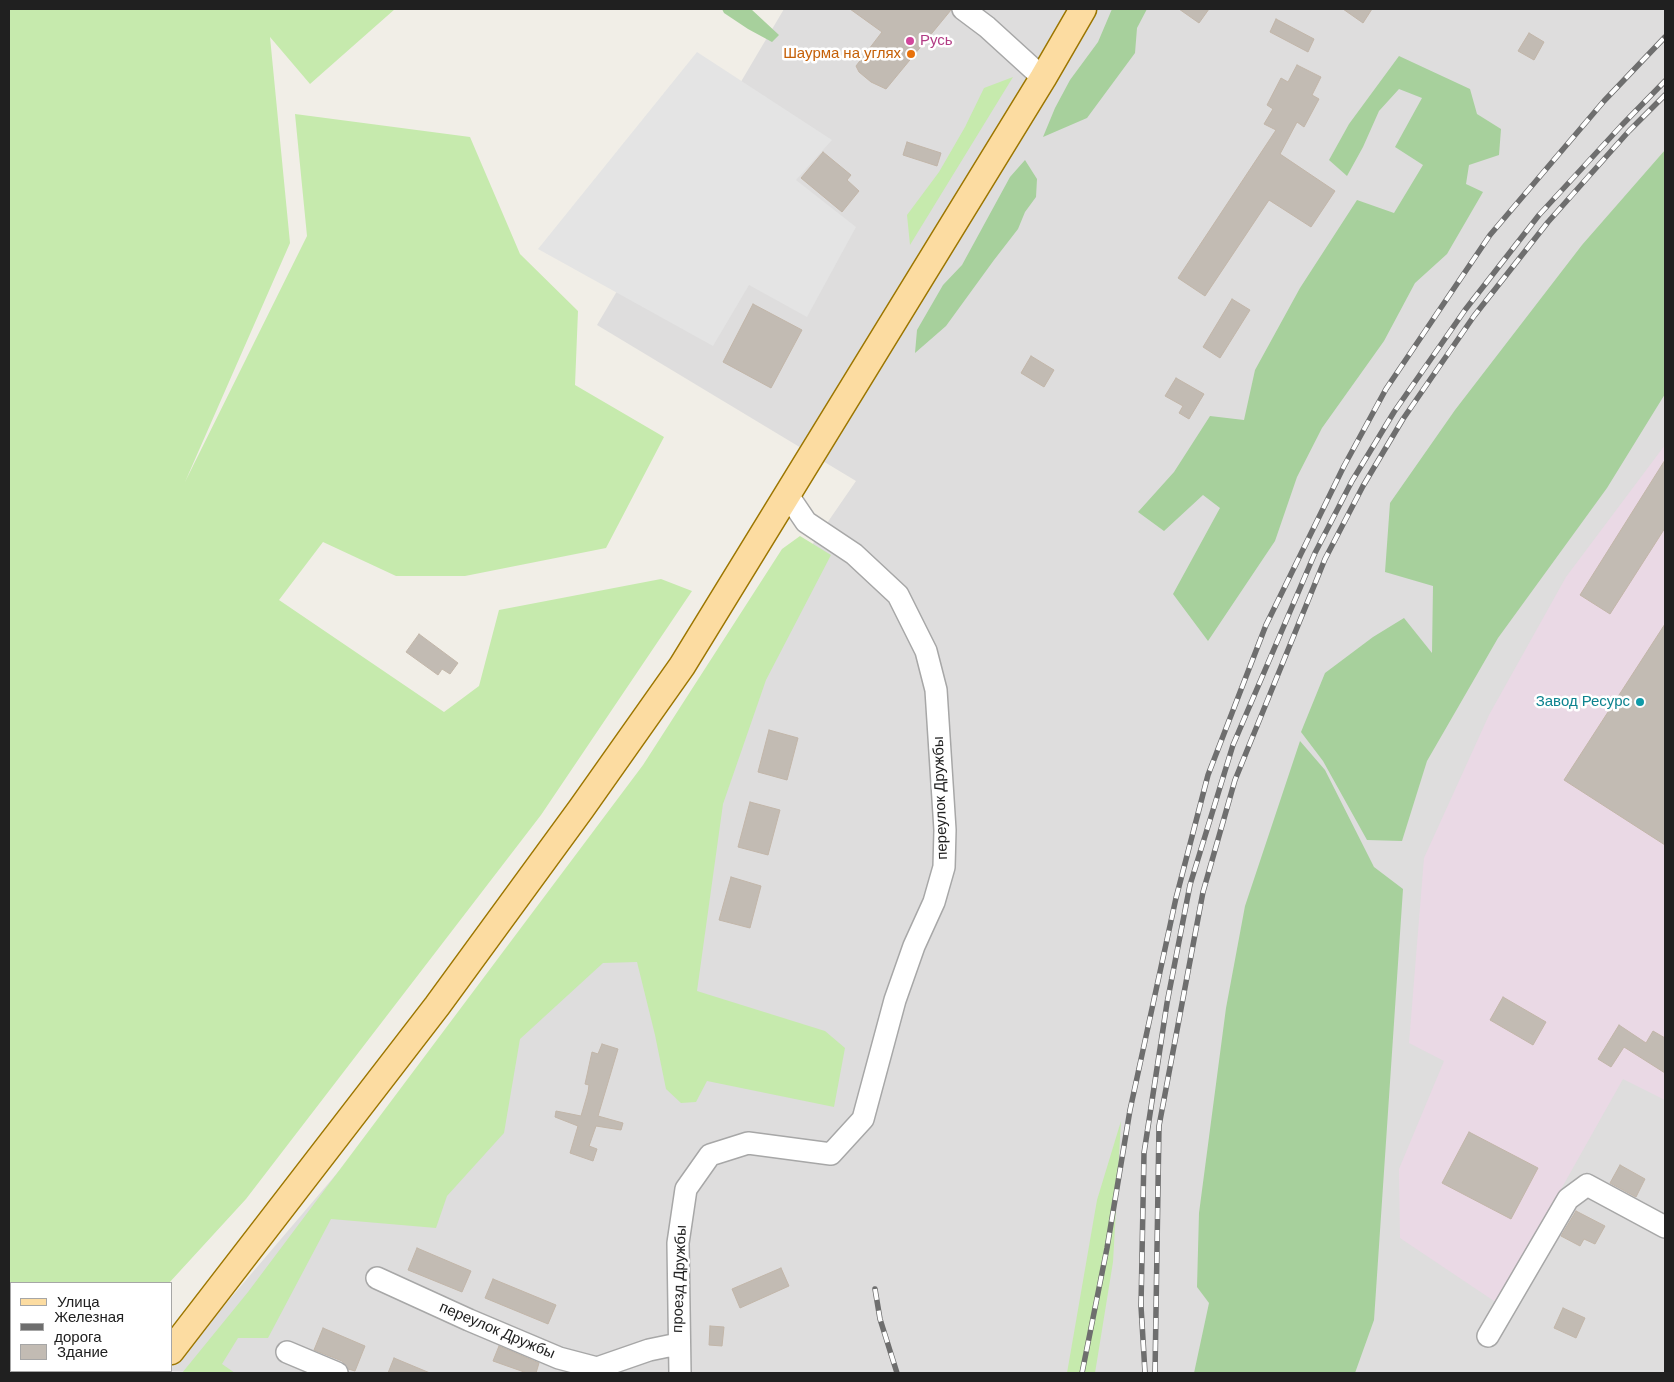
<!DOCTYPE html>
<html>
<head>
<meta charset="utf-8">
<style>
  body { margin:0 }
  #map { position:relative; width:1674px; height:1382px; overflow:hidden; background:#f1eee7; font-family:"DM Sans",sans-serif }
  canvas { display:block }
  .frame { position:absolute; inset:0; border:10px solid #202020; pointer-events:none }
  .legend { position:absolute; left:10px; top:1282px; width:162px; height:90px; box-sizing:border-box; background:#fff; border:1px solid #a6a6a6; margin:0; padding:6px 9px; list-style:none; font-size:15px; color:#202020 }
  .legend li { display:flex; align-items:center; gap:10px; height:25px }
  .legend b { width:25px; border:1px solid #a6a6a6 }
</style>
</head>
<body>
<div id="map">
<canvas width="1674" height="1382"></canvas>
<div class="frame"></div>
<ul class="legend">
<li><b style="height:6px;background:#fcdca1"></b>Улица</li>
<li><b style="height:6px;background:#6e6e6e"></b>Железная дорога</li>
<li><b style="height:14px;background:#c2bbb3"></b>Здание</li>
</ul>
</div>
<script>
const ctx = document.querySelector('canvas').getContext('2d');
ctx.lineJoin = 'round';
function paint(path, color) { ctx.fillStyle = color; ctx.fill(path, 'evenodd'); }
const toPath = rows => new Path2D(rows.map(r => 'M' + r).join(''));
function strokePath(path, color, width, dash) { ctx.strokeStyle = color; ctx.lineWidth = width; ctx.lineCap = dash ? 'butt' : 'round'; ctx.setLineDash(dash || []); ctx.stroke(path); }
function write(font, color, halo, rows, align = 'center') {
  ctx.font = font + ' "DM Sans",sans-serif'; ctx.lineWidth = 5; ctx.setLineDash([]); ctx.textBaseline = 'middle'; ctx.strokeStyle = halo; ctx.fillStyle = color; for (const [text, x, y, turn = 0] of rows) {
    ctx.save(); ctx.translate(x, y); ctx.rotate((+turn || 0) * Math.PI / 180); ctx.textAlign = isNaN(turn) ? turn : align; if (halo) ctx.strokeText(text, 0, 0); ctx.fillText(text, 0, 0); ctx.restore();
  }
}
const residential = toPath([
  [784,9,1665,9,1665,1373,167,1373,171,1371,171,1368,558,914,856,481,597,325]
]);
const industrial = toPath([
  [1665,445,1665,1100,1623,1079,1497,1303,1400,1238,1399,1169,1444,1061,1409,1043,1424,858,1489,715,1566,577]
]);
const grass = toPath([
  [9,9,395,9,310,84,270,37,290,243,185,482,307,236,295,114,470,137,520,254,578,311,575,385,664,437,606,548,465,576,396,576,323,542,279,600,444,712,479,686,499,610,661,579,692,591,541,815,246,1199,169,1283,11,1283,11,1347,9,1348],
  [1013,77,910,245,907,215,939,172,965,127,984,88],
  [800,536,831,555,766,680,723,804,697,991,825,1031,845,1048,834,1107,707,1081,696,1102,681,1103,666,1089,655,1035,637,962,603,963,520,1039,504,1133,447,1196,436,1228,331,1219,268,1338,238,1338,222,1364,235,1373,182,1373,248,1292,643,765,782,549],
  [1121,1121,1113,1262,1095,1373,1067,1373,1097,1200]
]);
const forest = toPath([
  [722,9,751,9,779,35,772,42,748,29,724,13],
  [1112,9,1147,9,1137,28,1135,53,1087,118,1043,137,1055,108,1070,80,1098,42],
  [1399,56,1470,89,1477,114,1501,129,1499,155,1469,165,1466,184,1483,192,1447,254,1415,283,1384,341,1322,428,1297,477,1275,541,1208,641,1173,594,1220,508,1203,495,1164,531,1138,512,1174,472,1210,416,1244,420,1255,370,1300,288,1357,200,1394,213,1423,165,1395,147,1422,98,1399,89,1379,111,1363,147,1347,176,1329,160,1349,124],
  [1665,150,1665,394,1607,488,1498,638,1427,761,1402,841,1367,840,1323,761,1301,732,1325,673,1373,637,1404,618,1432,653,1433,586,1385,572,1390,503,1455,410,1582,245],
  [1025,160,1037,179,1036,197,1025,212,1018,229,994,260,946,326,915,353,917,330,943,285,962,265,1010,177],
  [1300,741,1325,770,1374,867,1403,889,1374,1320,1355,1373,1194,1373,1209,1303,1197,1287,1199,1213,1226,1008,1245,906]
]);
const parking = toPath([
  [697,52,832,140,796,180,856,227,807,317,749,285,713,346,538,249]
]);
const building = toPath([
  [850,9,951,9,951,10,886,89,871,82,859,72,856,66,882,32,850,9],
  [1179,9,1209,9,1199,23,1179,9],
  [1343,9,1372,9,1363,23,1343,9],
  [1276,19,1314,39,1308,52,1270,32,1276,19],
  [1529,33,1544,42,1534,60,1518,51,1529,33],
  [1297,65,1321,77,1312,95,1319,99,1304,127,1297,122,1280,154,1335,191,1311,227,1269,200,1205,296,1178,278,1276,130,1264,124,1273,109,1267,105,1281,78,1288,82,1297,65],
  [907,142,941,153,937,166,903,155,907,142],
  [823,152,851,175,847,180,859,191,842,212,801,178,823,152],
  [1232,299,1250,310,1220,358,1203,347,1232,299],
  [753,304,802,330,771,388,723,362,753,304],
  [1031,356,1054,370,1044,387,1021,373,1031,356],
  [1176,378,1204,394,1189,419,1179,413,1183,406,1165,396,1176,378],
  [1665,460,1665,528,1610,614,1580,595,1665,460],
  [1665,624,1665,845,1564,780,1665,624],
  [419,634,458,663,450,674,442,669,438,675,406,652,419,634],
  [769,730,798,738,787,780,758,772,769,730],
  [750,802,780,810,768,855,738,847,750,802],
  [731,877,761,886,750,928,719,920,731,877],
  [1503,997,1546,1022,1533,1045,1490,1020,1503,997],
  [1619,1025,1646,1043,1653,1031,1665,1038,1665,1073,1624,1047,1611,1067,1598,1059,1619,1025],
  [602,1044,618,1049,598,1116,623,1123,621,1130,596,1126,589,1146,597,1149,593,1161,570,1153,578,1126,555,1117,556,1111,581,1116,588,1092,589,1085,585,1084,592,1052,598,1054,602,1044],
  [1469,1132,1538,1168,1511,1219,1442,1183,1469,1132],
  [1620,1165,1645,1179,1636,1197,1610,1183,1620,1165],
  [1576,1211,1605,1226,1595,1244,1584,1239,1580,1246,1561,1236,1576,1211],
  [417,1248,471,1271,462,1292,408,1270,417,1248],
  [781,1268,789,1286,740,1308,732,1289,781,1268],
  [493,1279,556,1305,548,1324,485,1298,493,1279],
  [1563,1308,1585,1318,1576,1338,1554,1328,1563,1308],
  [710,1326,724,1327,722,1346,709,1345,710,1326],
  [323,1328,365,1346,355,1371,348,1369,342,1361,314,1350,323,1328],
  [499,1346,539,1363,536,1373,527,1373,493,1361,499,1346],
  [394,1358,430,1373,388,1373,394,1358]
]);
const minor = toPath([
  [963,9,987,27,1043,78],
  [377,1278,469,1320,559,1358,597,1368,649,1350,678,1344],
  [1488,1336,1568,1199,1587,1185,1665,1227],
  [287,1352,337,1373],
  [680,1373,678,1243,686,1189,710,1155,748,1143,831,1154,863,1119,895,1000,914,946,934,902,944,867,945,830,936,690,926,651,898,595,854,554,806,522,787,494]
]);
const major = toPath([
  [171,1351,437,1006,581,809,682,666,1043,78,1083,9],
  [154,1373,156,1371]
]);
const rail = toPath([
  [875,1289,880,1319,897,1373],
  [1082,1373,1107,1248,1130,1110,1176,898,1208,775,1266,625,1344,466,1386,389,1490,235,1604,101,1665,37],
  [1145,1373,1141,1306,1144,1153,1167,1003,1190,885,1233,745,1315,553,1352,481,1394,412,1465,310,1539,215,1621,126,1665,81],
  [1155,1373,1159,1126,1203,892,1235,780,1325,559,1363,486,1403,419,1474,316,1548,222,1629,131,1665,95]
]);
const markers = [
  [910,41,5,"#d1479c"],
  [911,54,5,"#e8710a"],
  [1640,702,5,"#0f9aa8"]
];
const hotelNames = [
  ["Русь",920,41]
];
const foodNames = [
  ["Шаурма на углях",901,54]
];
const cultureNames = [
  ["Завод Ресурс",1630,702]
];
const streetNames = [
  ["переулок Дружбы",941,798,-92],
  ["проезд Дружбы",680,1279,-88],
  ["переулок Дружбы",497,1331,23]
];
paint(residential, '#dedddd');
paint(industrial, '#ead9e5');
paint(grass, '#c6eaad');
paint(forest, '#a7d09c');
paint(parking, '#e4e4e4');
paint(building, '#c2bbb3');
strokePath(building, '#c2b6a9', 1);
strokePath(minor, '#a7a7a7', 24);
strokePath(major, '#9c7600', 29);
strokePath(minor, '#fff', 21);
strokePath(major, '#fcdca1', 26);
strokePath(rail, '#6e6e6e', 5.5);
strokePath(rail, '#fff', 4, [11]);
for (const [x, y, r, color] of markers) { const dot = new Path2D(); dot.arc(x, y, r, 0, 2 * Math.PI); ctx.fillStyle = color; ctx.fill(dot); strokePath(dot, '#fff', 2); }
write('15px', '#b23c85', '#fff', hotelNames, 'left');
write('15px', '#c56008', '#fff', foodNames, 'right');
write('15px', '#0d838f', '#fff', cultureNames, 'right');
write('15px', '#202020', '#fff', streetNames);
</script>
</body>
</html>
